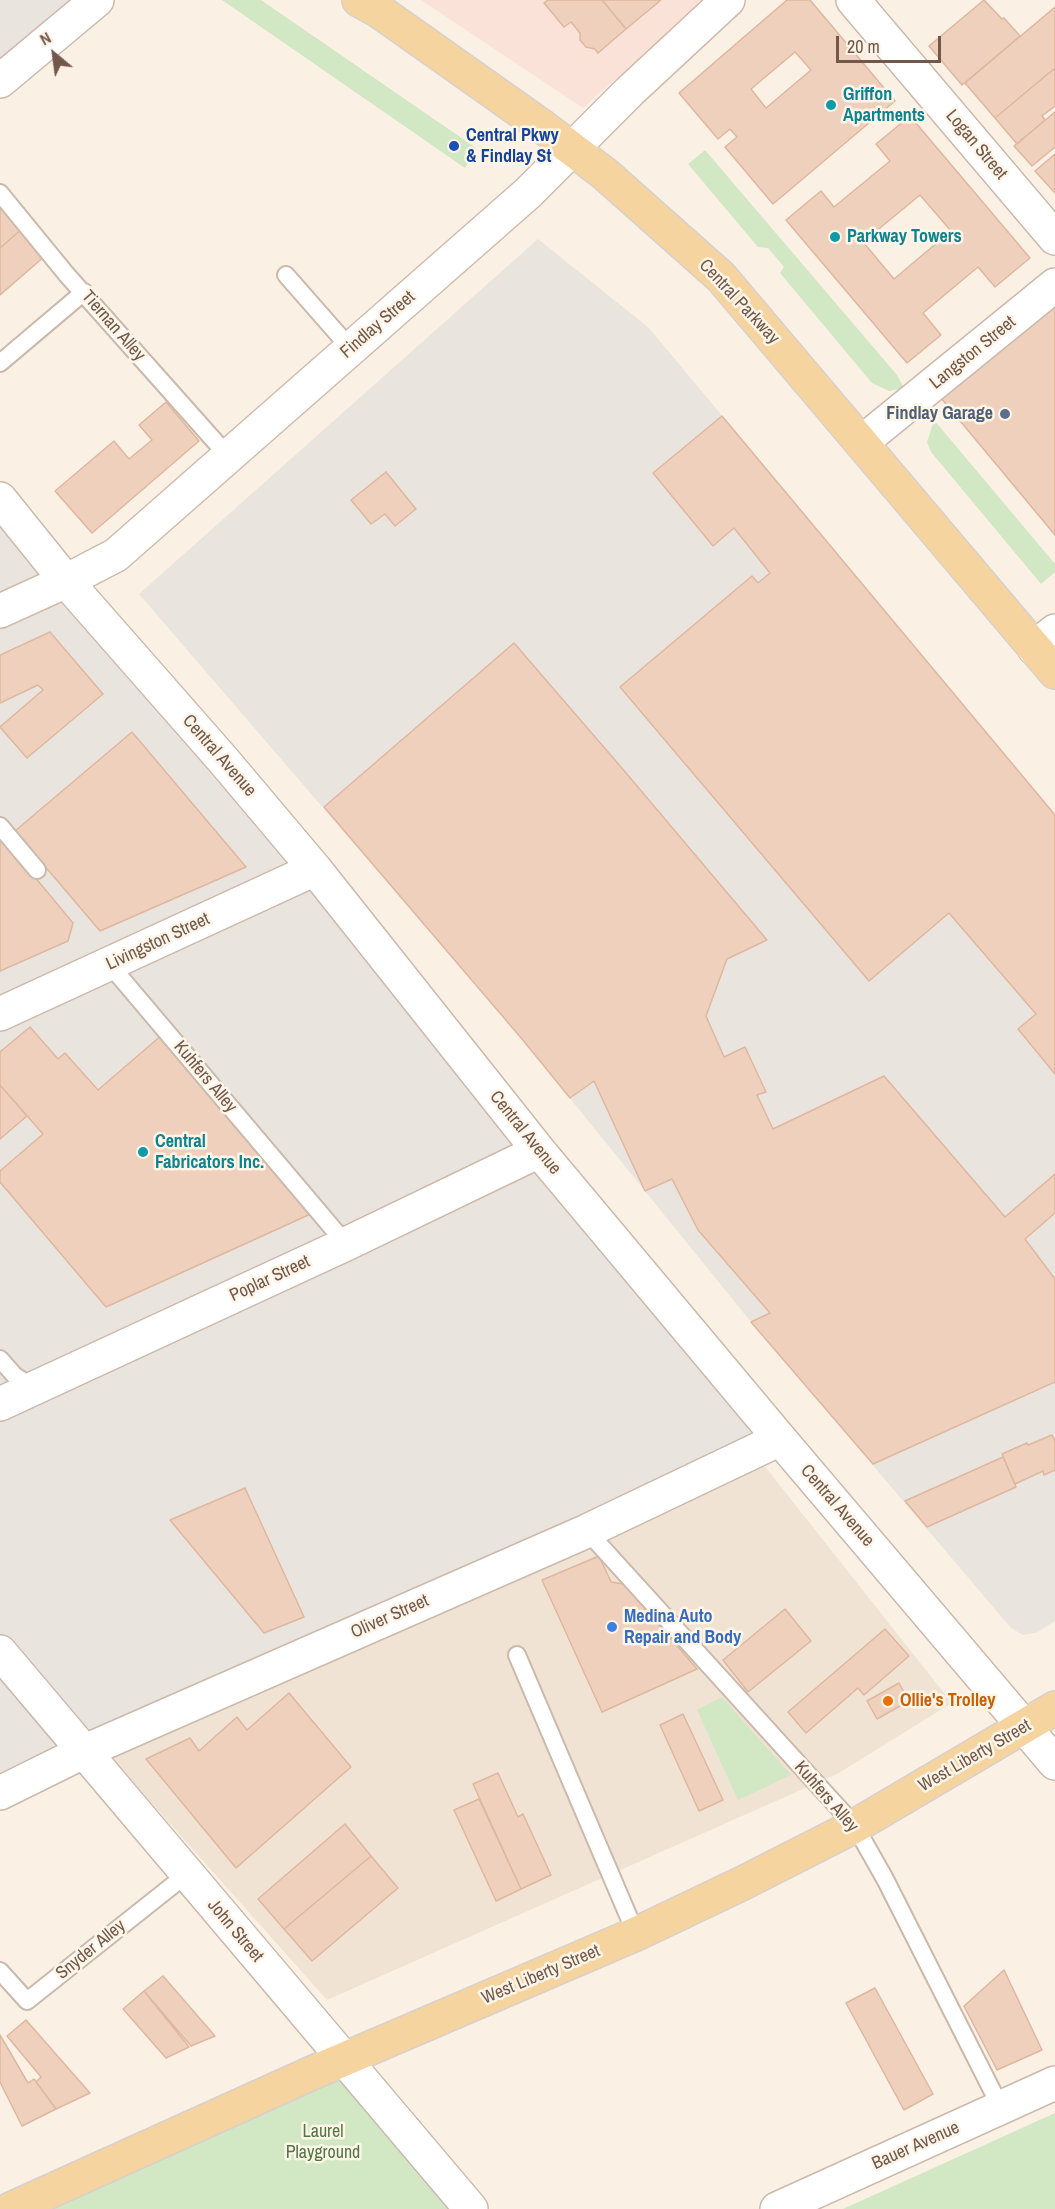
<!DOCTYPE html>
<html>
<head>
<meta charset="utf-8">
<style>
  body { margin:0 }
  #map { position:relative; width:1055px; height:2209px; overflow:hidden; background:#faf1e4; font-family:"Archivo Narrow",sans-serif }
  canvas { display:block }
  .north { position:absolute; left:24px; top:24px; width:60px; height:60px; -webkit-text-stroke:4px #fef5e9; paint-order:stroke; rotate:331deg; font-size:16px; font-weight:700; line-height:24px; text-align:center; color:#71584b }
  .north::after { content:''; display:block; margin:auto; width:21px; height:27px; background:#71584b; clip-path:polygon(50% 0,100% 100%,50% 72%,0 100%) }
  .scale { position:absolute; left:836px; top:36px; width:105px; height:27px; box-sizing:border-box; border:3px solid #71584b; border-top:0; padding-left:8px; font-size:18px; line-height:21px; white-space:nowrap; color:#71584b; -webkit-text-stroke:4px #fef5e9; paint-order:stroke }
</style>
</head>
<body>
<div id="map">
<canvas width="1055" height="2209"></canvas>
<div class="north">N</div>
<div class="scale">20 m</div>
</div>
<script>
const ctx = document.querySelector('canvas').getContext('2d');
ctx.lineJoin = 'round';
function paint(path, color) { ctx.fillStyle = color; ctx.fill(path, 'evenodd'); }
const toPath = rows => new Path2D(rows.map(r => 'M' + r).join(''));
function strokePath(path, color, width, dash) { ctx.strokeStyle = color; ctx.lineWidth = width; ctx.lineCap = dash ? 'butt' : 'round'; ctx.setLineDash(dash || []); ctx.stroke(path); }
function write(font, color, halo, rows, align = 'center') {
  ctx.font = font + ' "Archivo Narrow",sans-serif'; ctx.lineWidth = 5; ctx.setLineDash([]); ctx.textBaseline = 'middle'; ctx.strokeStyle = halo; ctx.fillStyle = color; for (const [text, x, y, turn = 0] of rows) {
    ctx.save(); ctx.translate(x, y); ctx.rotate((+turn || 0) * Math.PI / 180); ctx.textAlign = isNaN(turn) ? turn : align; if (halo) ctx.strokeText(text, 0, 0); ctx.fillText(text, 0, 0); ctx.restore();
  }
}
const residential = toPath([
  [763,1464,952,1703,837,1774,327,2000,107,1753]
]);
const commercial = toPath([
  [421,0,705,0,583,108]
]);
const industrial = toPath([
  [0,0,97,0,0,81],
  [538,239,649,328,1055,815,1055,1621,1038,1632,1023,1635,1011,1628,751,1322,522,1039,139,594],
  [0,499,780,1439,0,1793]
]);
const green = toPath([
  [222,0,261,0,476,148,465,168],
  [705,150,897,375,904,388,889,391,872,383,780,273,784,267,768,248,758,247,688,164],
  [934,420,1055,564,1055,572,1041,584,931,452,927,442],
  [722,1697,791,1775,738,1800,697,1710],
  [344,2059,471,2209,11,2209],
  [1055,2113,1055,2209,843,2209]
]);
const building = toPath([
  [548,0,602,0,626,29,598,53,595,49,586,47,580,40,580,33,571,22,564,27,544,3,548,0],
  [602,0,661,0,626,29,602,0],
  [787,0,810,0,895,101,773,204,725,147,737,137,730,129,718,139,679,93,787,0],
  [795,52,811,70,766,108,751,89,795,52],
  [984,0,1002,19,1004,18,1020,36,962,85,929,46,984,0],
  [1055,7,1055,68,995,118,965,83,1055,7],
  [1055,68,1055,106,1042,116,1045,120,1017,144,995,118,1055,68],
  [1055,112,1055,147,1032,166,1014,146,1055,112],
  [910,116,1030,258,995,287,978,267,923,313,941,335,907,363,786,220,821,191,834,207,890,161,876,144,910,116],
  [920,195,951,231,894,279,863,242,920,195],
  [1055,154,1055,193,1035,171,1055,154],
  [0,203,22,229,0,248,0,203],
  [22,229,45,256,0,295,0,248,22,229],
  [1055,304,1055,535,941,398,1055,304],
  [166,402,199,441,92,533,55,491,114,441,129,459,152,440,139,425,166,402],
  [722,416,1055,815,1055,1074,1018,1029,1036,1014,949,913,869,981,620,687,752,576,758,583,770,573,734,528,713,546,653,473,722,416],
  [386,472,416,509,395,526,385,514,371,524,351,500,386,472],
  [50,632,103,694,27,758,0,727,43,690,38,685,0,703,0,655,50,632],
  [514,643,621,767,767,940,727,959,706,1016,724,1057,745,1047,766,1092,757,1095,773,1129,884,1076,1005,1217,1055,1174,1055,1213,1025,1239,1055,1279,1055,1382,873,1464,751,1322,770,1313,698,1230,672,1179,645,1191,594,1081,570,1098,522,1039,324,807,514,643],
  [132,732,246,867,100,931,15,831,132,732],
  [0,835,73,923,68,941,0,971,0,835],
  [30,1027,58,1059,65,1053,98,1090,163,1034,315,1212,106,1307,0,1182,0,1171,43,1134,0,1085,0,1052,30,1027],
  [0,1085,27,1116,0,1139,0,1085],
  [1052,1435,1055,1441,1055,1470,1044,1475,1043,1471,1015,1484,1002,1454,1027,1443,1028,1445,1052,1435],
  [1003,1457,1016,1487,927,1527,905,1501,1003,1457],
  [245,1488,304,1617,264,1633,170,1520,245,1488],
  [599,1556,611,1582,624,1584,697,1669,602,1712,542,1580,599,1556],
  [785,1609,811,1641,748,1692,723,1660,785,1609],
  [885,1629,909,1656,864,1695,858,1688,806,1733,788,1712,885,1629],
  [899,1683,909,1701,877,1719,867,1701,899,1683],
  [289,1693,351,1767,236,1868,146,1759,190,1738,199,1751,237,1717,247,1730,289,1693],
  [683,1714,723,1800,699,1811,660,1725,683,1714],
  [498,1773,518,1817,523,1814,551,1875,521,1889,473,1784,498,1773],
  [479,1799,521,1889,496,1901,454,1810,479,1799],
  [345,1824,371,1856,284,1929,258,1899,345,1824],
  [371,1856,398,1888,312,1961,284,1929,371,1856],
  [1004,1970,1042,2050,997,2070,964,2006,1004,1970],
  [163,1976,215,2036,191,2046,144,1991,163,1976],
  [875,1988,933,2094,904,2110,846,2003,875,1988],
  [144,1991,152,2001,189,2047,166,2058,123,2009,144,1991],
  [26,2020,90,2093,56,2109,36,2082,41,2077,7,2036,26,2020],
  [0,2035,28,2083,34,2079,56,2109,22,2126,0,2082,0,2035]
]);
const lane = toPath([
  [0,193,67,275,228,456],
  [286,275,351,349],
  [0,363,84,292],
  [0,826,37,870],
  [110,965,346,1244],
  [0,1359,15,1376,35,1389],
  [587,1531,855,1826,885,1879,1001,2108],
  [517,1655,636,1934],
  [0,1971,27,2001,187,1874]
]);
const street = toPath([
  [853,0,1055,238],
  [0,81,97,0],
  [862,442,1055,285],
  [0,499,66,581,224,761,315,869,539,1151,780,1439,1055,1763],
  [1034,648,1055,631],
  [0,1014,315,869],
  [0,1404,346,1244,539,1151],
  [0,1652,471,2209],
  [0,1793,83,1752,587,1531,780,1439],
  [777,2209,1055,2083]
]);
const secondary = toPath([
  [0,611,66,581,116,555,528,193,630,91,728,0]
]);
const primary = toPath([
  [359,0,379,11,543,127,605,174,721,277,1055,672],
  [11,2209,312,2073,636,1934,743,1883,855,1826,1055,1708]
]);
const markers = [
  [831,105,6,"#0f9aa8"],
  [454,146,6,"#1a4fb4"],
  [835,237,6,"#0f9aa8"],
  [1005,414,6,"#5c6f8a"],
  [143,1152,6,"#0f9aa8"],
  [612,1627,6,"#3f7fe0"],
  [888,1701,6,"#e8710a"]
];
const cultureNames = [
  ["Griffon",843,95],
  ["Apartments",843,116],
  ["Parkway Towers",847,237],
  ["Central",155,1142],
  ["Fabricators Inc.",155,1163]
];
const transitNames = [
  ["Central Pkwy",466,136],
  ["& Findlay St",466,157]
];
const streetNames = [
  ["Logan Street",976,145,50],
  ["Central Parkway",739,302,47],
  ["Findlay Street",378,325,-41],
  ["Tiernan Alley",113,326,49],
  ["Langston Street",973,353,-39],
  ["Central Avenue",219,756,49],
  ["Livingston Street",158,942,-25],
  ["Kuhfers Alley",205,1077,50],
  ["Central Avenue",525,1133,51],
  ["Poplar Street",270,1279,-25],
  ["Central Avenue",837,1506,49],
  ["Oliver Street",390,1617,-24],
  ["West Liberty Street",975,1756,-30],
  ["Kuhfers Alley",826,1797,49],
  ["John Street",235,1931,50],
  ["Snyder Alley",91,1950,-39],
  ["West Liberty Street",541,1975,-23],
  ["Bauer Avenue",916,2146,-24]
];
const serviceNames = [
  ["Findlay Garage",993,414]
];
const shopNames = [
  ["Medina Auto",624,1617],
  ["Repair and Body",624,1638]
];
const foodNames = [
  ["Ollie's Trolley",900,1701]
];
const parkNames = [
  ["Laurel",323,2132],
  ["Playground",323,2153]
];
paint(residential, '#f1e3d3');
paint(commercial, '#fae2d8');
paint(industrial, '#eae4de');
paint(green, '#d2e7c3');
paint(building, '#eed0bd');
strokePath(building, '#dfb79f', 1.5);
strokePath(lane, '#cbb9ab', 20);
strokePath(street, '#cbb9ab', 36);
strokePath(secondary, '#d0bbab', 36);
strokePath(primary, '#d7d0cd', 36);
strokePath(lane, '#fff', 16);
strokePath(street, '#fff', 33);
strokePath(secondary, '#fff', 33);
strokePath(primary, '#f5d4a0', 33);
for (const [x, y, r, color] of markers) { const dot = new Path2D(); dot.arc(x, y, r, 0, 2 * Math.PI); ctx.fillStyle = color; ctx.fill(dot); strokePath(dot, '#fef5e9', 2); }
write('bold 18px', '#0d838f', '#fef5e9', cultureNames, 'left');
write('bold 18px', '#164399', '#fef5e9', transitNames, 'left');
write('18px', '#71584b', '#fef5e9', streetNames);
write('bold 18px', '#4e5e75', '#fef5e9', serviceNames, 'right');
write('bold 18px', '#366cbe', '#fef5e9', shopNames, 'left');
write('bold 18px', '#c56008', '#fef5e9', foodNames, 'left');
write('18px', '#547644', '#fef5e9', parkNames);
</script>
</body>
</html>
